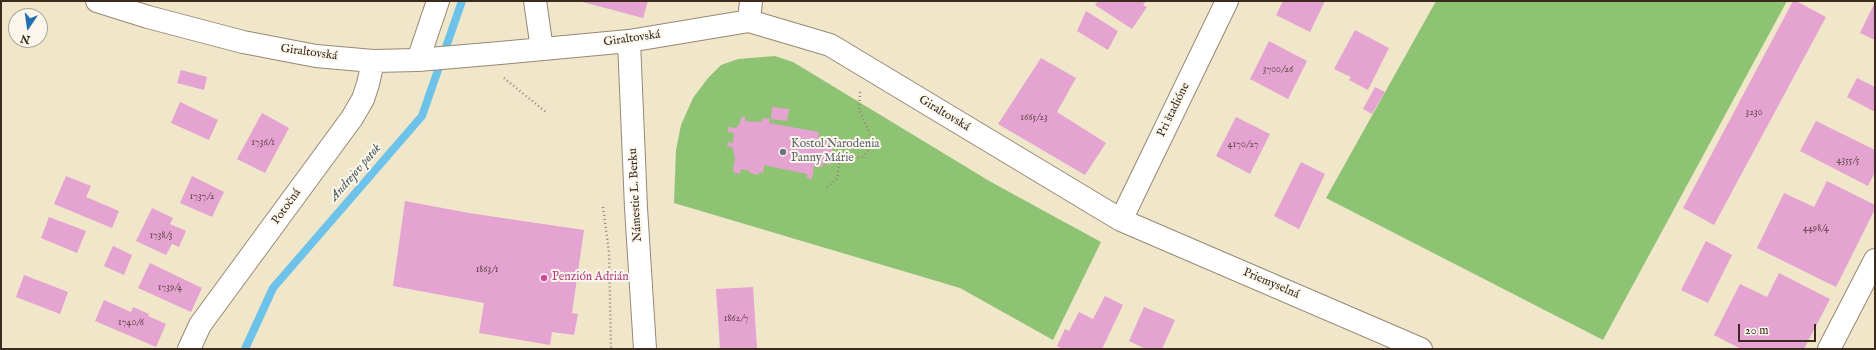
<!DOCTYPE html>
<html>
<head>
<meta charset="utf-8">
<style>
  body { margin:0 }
  #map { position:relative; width:1876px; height:350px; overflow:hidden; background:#f0e6ca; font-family:"IM FELL English",serif }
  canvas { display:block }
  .frame { position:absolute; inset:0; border:2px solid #3b2a1e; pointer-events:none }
  .north { position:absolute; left:8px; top:8px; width:40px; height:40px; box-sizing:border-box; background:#fbf7ec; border:1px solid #aea59a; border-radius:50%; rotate:193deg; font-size:11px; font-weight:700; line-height:16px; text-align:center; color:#3b2a1e }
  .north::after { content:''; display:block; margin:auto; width:14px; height:18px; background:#1f6fb2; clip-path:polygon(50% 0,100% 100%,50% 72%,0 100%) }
  .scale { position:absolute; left:1738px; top:324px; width:78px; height:18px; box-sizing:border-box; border:2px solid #3b2a1e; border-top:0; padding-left:5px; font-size:12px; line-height:14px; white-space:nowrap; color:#3b2a1e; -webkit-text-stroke:3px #fbf7ec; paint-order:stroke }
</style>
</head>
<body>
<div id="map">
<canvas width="1876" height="350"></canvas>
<div class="frame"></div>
<div class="north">N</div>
<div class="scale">20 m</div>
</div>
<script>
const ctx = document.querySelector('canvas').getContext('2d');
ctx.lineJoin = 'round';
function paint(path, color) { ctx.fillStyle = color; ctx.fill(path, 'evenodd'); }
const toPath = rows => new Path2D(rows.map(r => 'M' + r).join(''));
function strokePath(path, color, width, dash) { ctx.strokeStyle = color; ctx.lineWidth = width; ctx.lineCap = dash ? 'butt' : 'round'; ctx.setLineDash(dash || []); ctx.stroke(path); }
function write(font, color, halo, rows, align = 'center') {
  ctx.font = font + ' "IM FELL English",serif'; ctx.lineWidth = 4; ctx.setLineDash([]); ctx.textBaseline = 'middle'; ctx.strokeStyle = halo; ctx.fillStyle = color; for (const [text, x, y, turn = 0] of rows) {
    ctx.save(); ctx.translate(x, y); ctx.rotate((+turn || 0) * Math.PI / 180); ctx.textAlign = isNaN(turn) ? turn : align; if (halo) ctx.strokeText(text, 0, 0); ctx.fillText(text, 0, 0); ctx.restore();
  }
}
const green = toPath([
  [1436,1,1787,1,1603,340,1326,198],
  [775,56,793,62,991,182,1101,242,1053,340,960,288,674,203,676,150,681,125,693,98,708,78,721,65,738,59]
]);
const stream = toPath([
  [245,349,273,288,422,116,462,1]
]);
const building = toPath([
  [579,1,648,1,643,18],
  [1098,1,1146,1,1143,5,1147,7,1132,29,1095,5],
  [1283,1,1325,1,1310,32,1276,15],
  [1793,1,1796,1,1826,17,1714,225,1683,208],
  [1875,2,1875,40,1860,33],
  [1086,11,1118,31,1108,50,1077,31],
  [1355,30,1389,48,1368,90,1349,80,1351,77,1334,69],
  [1269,41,1307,61,1288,99,1250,79],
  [1041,58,1076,78,1057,112,1106,143,1085,175,998,124],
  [181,70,207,77,204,90,177,83],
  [1857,78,1875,87,1875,112,1847,97],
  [1375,87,1385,92,1372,114,1363,109],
  [180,102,218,120,209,140,171,123],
  [772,107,789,109,787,121,771,119],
  [262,113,289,128,265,173,237,159],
  [741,117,745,117,745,121,762,122,763,118,770,119,769,123,819,132,818,141,833,143,830,165,823,163,822,167,814,166,812,179,807,178,807,174,764,165,763,173,759,172,758,175,750,173,750,171,741,169,740,174,733,172,735,157,732,147,727,146,728,142,733,143,734,133,728,132,728,127,736,128,740,123],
  [1236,117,1270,134,1250,174,1216,156],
  [1816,121,1875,150,1875,172,1868,186,1800,151],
  [1301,162,1325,174,1299,229,1274,216],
  [66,176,91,186,86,197,119,211,112,228,54,204],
  [192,176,224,192,212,217,180,203],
  [1827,181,1875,205,1875,209,1836,287,1757,248,1784,193,1814,207],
  [405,201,469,213,584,230,572,313,578,314,574,335,552,332,550,345,479,333,484,303,393,286],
  [152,208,173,218,170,224,186,231,179,247,172,244,166,255,136,241],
  [49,217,86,231,77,253,41,238],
  [1706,241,1732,255,1708,303,1681,290],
  [113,246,132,255,124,275,104,266],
  [150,263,202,288,191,312,138,288],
  [1779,273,1830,299,1804,349,1741,349,1714,335,1740,284,1767,297],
  [24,275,68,292,60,314,16,297],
  [753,287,757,349,720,349,716,289],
  [1105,296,1123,305,1102,349,1063,349,1057,346,1065,329,1069,331,1079,312,1093,319],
  [104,300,131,312,133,307,149,314,148,316,166,324,156,347,95,321],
  [1144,307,1175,320,1162,349,1146,349,1129,341]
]);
const path = toPath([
  [504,78,547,113],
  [827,187,837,179,840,158,862,157,874,144,859,109,860,91],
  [603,207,609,252,611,349]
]);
const minor = toPath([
  [97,1,148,17,243,42,316,56,373,61,418,60,500,53,629,41,749,21,830,45,1121,220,1421,349],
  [535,1,542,49],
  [749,21,751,1],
  [629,41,636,208,645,349],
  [418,60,438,1],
  [1121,220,1227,1],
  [189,349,200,325,352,118,363,99,368,84,373,61],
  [1829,349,1875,260]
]);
const markers = [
  [783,152,4,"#6b7280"],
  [544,278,4,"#d1479c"]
];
const numberNames = [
  ["3700/26",1278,70],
  ["3230",1754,113],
  ["1665/23",1034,118],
  ["1736/1",263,143],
  ["4170/27",1243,145],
  ["4355/5",1848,161],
  ["1737/2",202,197],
  ["4498/4",1816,229],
  ["1738/3",161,236],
  ["1863/1",487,270],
  ["1739/4",170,288],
  ["1862/7",736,319],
  ["1740/6",131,323]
];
const streetNames = [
  ["Giraltovská",632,39,-8],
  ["Giraltovská",309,53,8],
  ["Pri štadióne",1174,110,-64],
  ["Giraltovská",944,114,31],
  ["Námestie L. Berku",636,195,-93],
  ["Potočná",287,207,-54],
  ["Priemyselná",1271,284,23]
];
const worshipNames = [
  ["Kostol Narodenia",791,145],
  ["Panny Márie",791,159]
];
const hotelNames = [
  ["Penzión Adrián",552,278]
];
const waterNames = [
  ["Andrejov potok",356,173,-49]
];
paint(green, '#8fc374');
strokePath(stream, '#6cc2e9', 8);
paint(building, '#e4a3d0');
strokePath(minor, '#968874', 24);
strokePath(path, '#968874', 2.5, [1, 3]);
strokePath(minor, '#fff', 22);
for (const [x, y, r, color] of markers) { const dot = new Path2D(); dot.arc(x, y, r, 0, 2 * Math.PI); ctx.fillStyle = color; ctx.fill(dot); strokePath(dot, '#fbf7ec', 1.5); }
write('10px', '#65484a', null, numberNames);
write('12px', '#3b2a1e', '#fbf7ec', streetNames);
write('12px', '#5b616d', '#fbf7ec', worshipNames, 'left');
write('12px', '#b23c85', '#fbf7ec', hotelNames, 'left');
write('italic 13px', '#4a585b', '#fbf7ec', waterNames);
</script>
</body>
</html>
